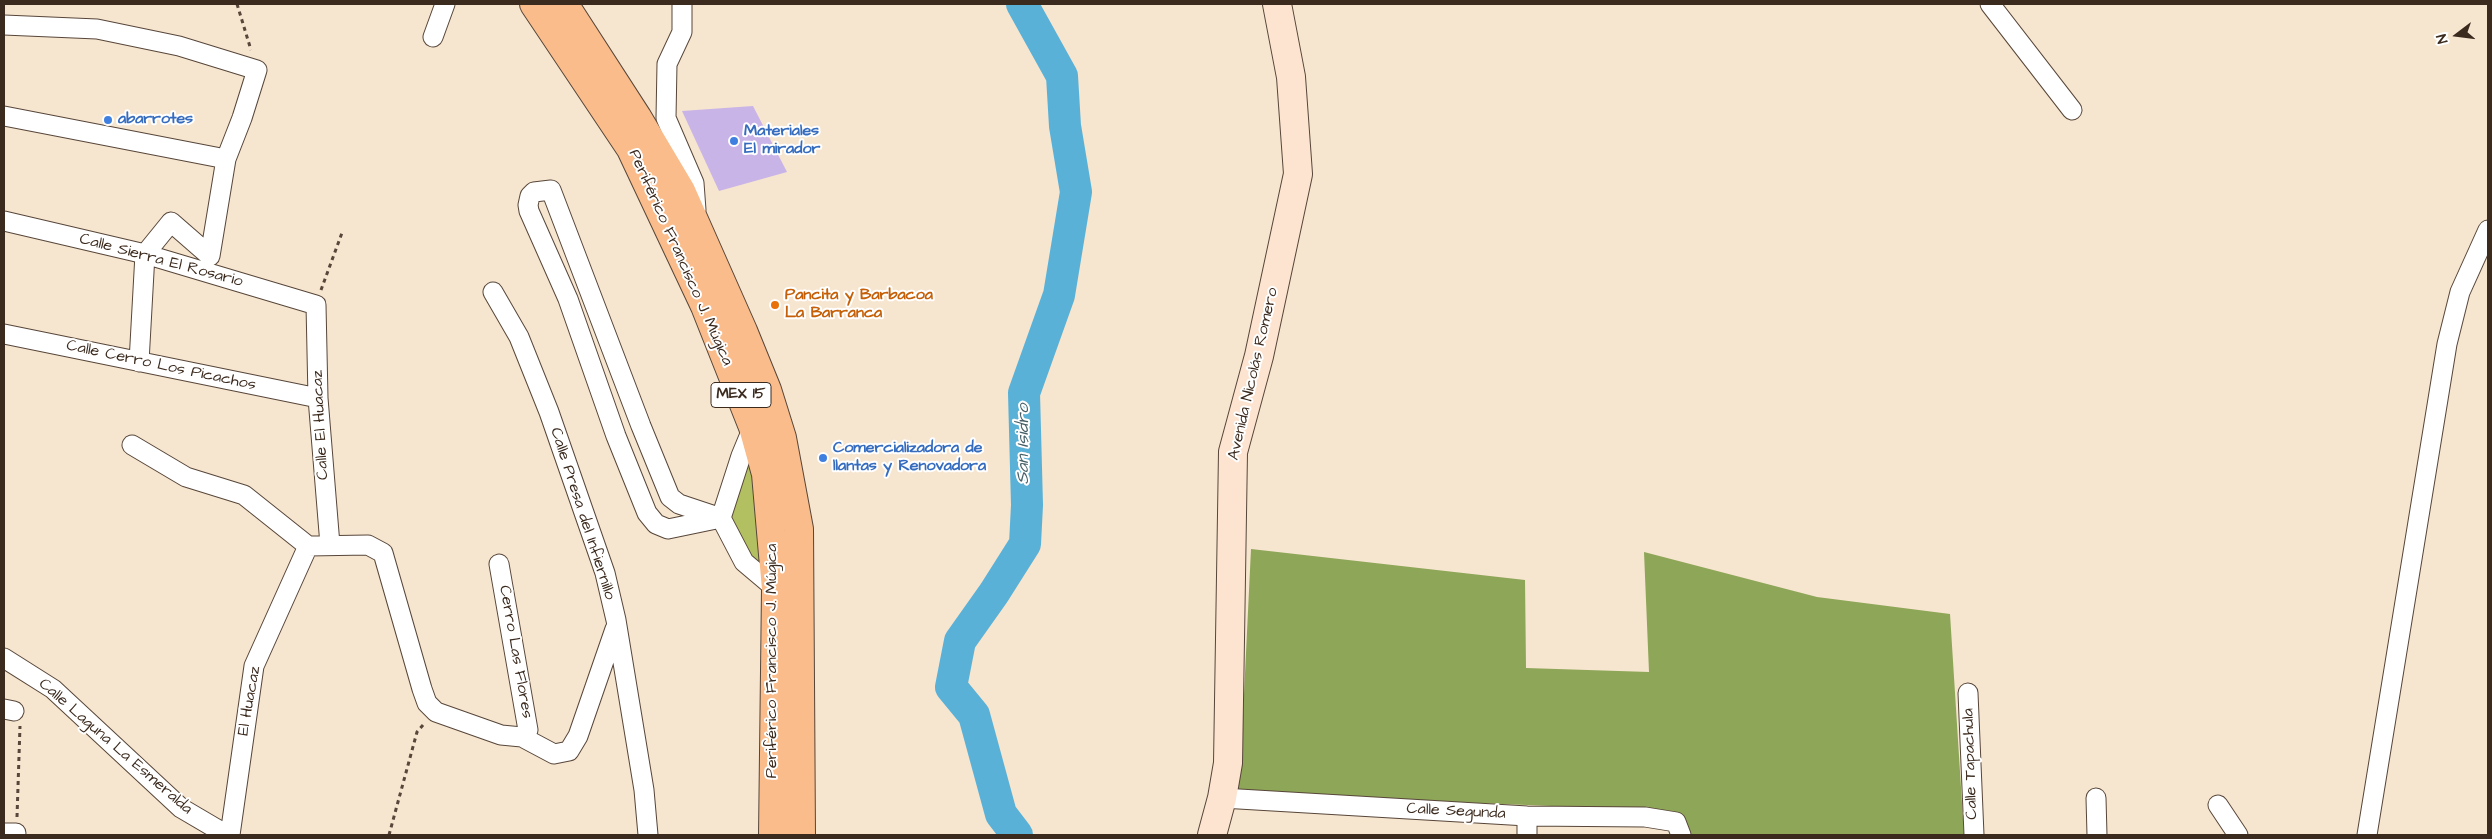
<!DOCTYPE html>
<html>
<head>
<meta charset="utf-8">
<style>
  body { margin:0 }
  #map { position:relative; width:2492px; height:839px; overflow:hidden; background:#f6e5cf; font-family:"Architects Daughter",sans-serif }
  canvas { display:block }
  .frame { position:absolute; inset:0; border:5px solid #3b2a1e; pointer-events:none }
  .north { position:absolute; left:2432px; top:10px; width:50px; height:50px; -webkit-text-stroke:4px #fff; paint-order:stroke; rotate:255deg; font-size:14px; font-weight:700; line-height:20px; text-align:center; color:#3b2a1e }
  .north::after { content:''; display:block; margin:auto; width:18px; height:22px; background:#3b2a1e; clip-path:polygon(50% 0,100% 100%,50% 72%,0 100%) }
</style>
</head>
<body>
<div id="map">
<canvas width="2492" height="839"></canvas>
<div class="frame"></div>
<div class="north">N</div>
</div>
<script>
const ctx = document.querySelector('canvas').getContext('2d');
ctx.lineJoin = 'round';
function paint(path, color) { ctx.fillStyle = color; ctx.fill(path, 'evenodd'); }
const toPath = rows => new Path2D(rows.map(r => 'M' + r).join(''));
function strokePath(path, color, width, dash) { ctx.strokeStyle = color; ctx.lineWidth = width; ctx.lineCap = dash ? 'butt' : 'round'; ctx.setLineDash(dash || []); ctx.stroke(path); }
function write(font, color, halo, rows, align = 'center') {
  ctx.font = font + ' "Architects Daughter",sans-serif'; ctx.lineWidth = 4; ctx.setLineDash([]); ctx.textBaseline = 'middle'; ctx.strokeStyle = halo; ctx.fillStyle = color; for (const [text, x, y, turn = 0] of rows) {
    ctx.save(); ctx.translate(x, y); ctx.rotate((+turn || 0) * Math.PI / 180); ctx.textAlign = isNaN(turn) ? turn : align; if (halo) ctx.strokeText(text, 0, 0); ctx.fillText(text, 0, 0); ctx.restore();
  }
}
const green = toPath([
  [752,446,766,576,748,555,726,518]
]);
const forest = toPath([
  [1251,549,1525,580,1526,668,1649,672,1644,552,1817,597,1950,614,1964,835,1688,835,1682,817,1673,811,1234,793,1242,736]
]);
const river = toPath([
  [1017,835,1001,814,974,715,951,687,960,641,994,593,1025,544,1027,505,1024,393,1059,295,1076,192,1065,126,1062,76,1022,4]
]);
const building = toPath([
  [753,106,787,172,719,191,682,111]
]);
const path = toPath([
  [237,4,251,50],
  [321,290,343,230],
  [17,817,20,726],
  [389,835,417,732,423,725]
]);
const street = toPath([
  [682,4,682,32,667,64,666,118,694,183,696,210],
  [1990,4,2072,110],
  [4,25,97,29,179,46,257,70,242,118,226,159,210,256,171,222,145,254,139,362],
  [433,37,445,4],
  [4,116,226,159],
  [4,221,145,254,316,305,318,398,330,545],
  [493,292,519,337,549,412,605,573,616,620,644,790,648,835],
  [4,334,318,398],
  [132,445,186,477,244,495,308,546],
  [721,518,668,529,656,524,647,513,616,436,568,299,529,211,528,205,530,196,534,192,551,190,641,426,670,497,679,504,721,518,744,562,776,589],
  [721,518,741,456,753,427],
  [308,546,368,545,383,553,422,689,427,703,436,712,501,735,522,737,554,754,569,751,578,736,615,629],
  [499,564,528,730,522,737],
  [4,658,53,689,181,808,227,835],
  [1968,693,1974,835],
  [4,709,14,711],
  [1222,798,1527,816,1645,817,1676,822,1681,835],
  [2096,798,2097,835],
  [2218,805,2238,835],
  [4,833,16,833],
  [230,835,254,666,308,546],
  [1527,835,1527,816],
  [2367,835,2447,344,2460,292,2488,230]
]);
const secondary = toPath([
  [1212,835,1222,798,1228,763,1233,452,1259,356,1298,174,1291,77,1277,4]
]);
const primary = toPath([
  [534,4,631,149,705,306,753,427,766,474,776,589,773,835],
  [564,4,637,117,681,191,743,331,767,390,782,438,799,529,801,835]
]);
const markers = [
  [108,120,5,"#3f7fe0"],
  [734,141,5,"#3f7fe0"],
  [775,305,5,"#e8710a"],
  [823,458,5,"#3f7fe0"]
];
const shields = [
  [741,395,60]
];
const shieldNames = [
  ["MEX 15",741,395]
];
const shopNames = [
  ["abarrotes",118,120],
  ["Materiales",744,132],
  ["El mirador",744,150],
  ["Comercializadora de",833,449],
  ["llantas y Renovadora",833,467]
];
const streetNames = [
  ["Periférico Francisco J. Múgica",680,258,66],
  ["Calle Sierra El Rosario",161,261,15],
  ["Calle Cerro Los Picachos",161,366,12],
  ["Avenida Nicolás Romero",1254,374,-77],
  ["Calle El Huacaz",321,425,-93],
  ["Calle Presa del Infiernillo",582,514,72],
  ["Cerro Las Flores",515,652,80],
  ["Periférico Francisco J. Múgica",773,661,-90],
  ["El Huacaz",250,701,-80],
  ["Calle Laguna La Esmeralda",115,747,41],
  ["Calle Tapachula",1971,764,-92],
  ["Calle Segunda",1456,812,3]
];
const foodNames = [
  ["Pancita y Barbacoa",785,296],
  ["La Barranca",785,314]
];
const waterNames = [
  ["San Isidro",1024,444,-90]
];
paint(green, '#b3c062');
paint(forest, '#8ea658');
strokePath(river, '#5ab1d7', 32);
paint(building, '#c9b4e7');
strokePath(street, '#574639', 21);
strokePath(secondary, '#574639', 30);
strokePath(primary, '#574639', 30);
strokePath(path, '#574639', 3, [4, 4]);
strokePath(street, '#fff', 19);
strokePath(secondary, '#fde4d0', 28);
strokePath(primary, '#f9bc8a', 28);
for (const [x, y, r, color] of markers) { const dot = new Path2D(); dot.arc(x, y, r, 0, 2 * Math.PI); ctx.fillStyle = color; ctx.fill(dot); strokePath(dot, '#fff', 2); }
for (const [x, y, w] of shields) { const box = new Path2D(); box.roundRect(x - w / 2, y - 12.5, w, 25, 4); ctx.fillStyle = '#fff'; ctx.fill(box); strokePath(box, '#3b2a1e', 1); }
write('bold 15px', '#3b2a1e', null, shieldNames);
write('bold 16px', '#366cbe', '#fff', shopNames, 'left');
write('16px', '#3b2a1e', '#fff', streetNames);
write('bold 16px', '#c56008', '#fff', foodNames, 'left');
write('italic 18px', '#476068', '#fff', waterNames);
</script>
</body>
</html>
